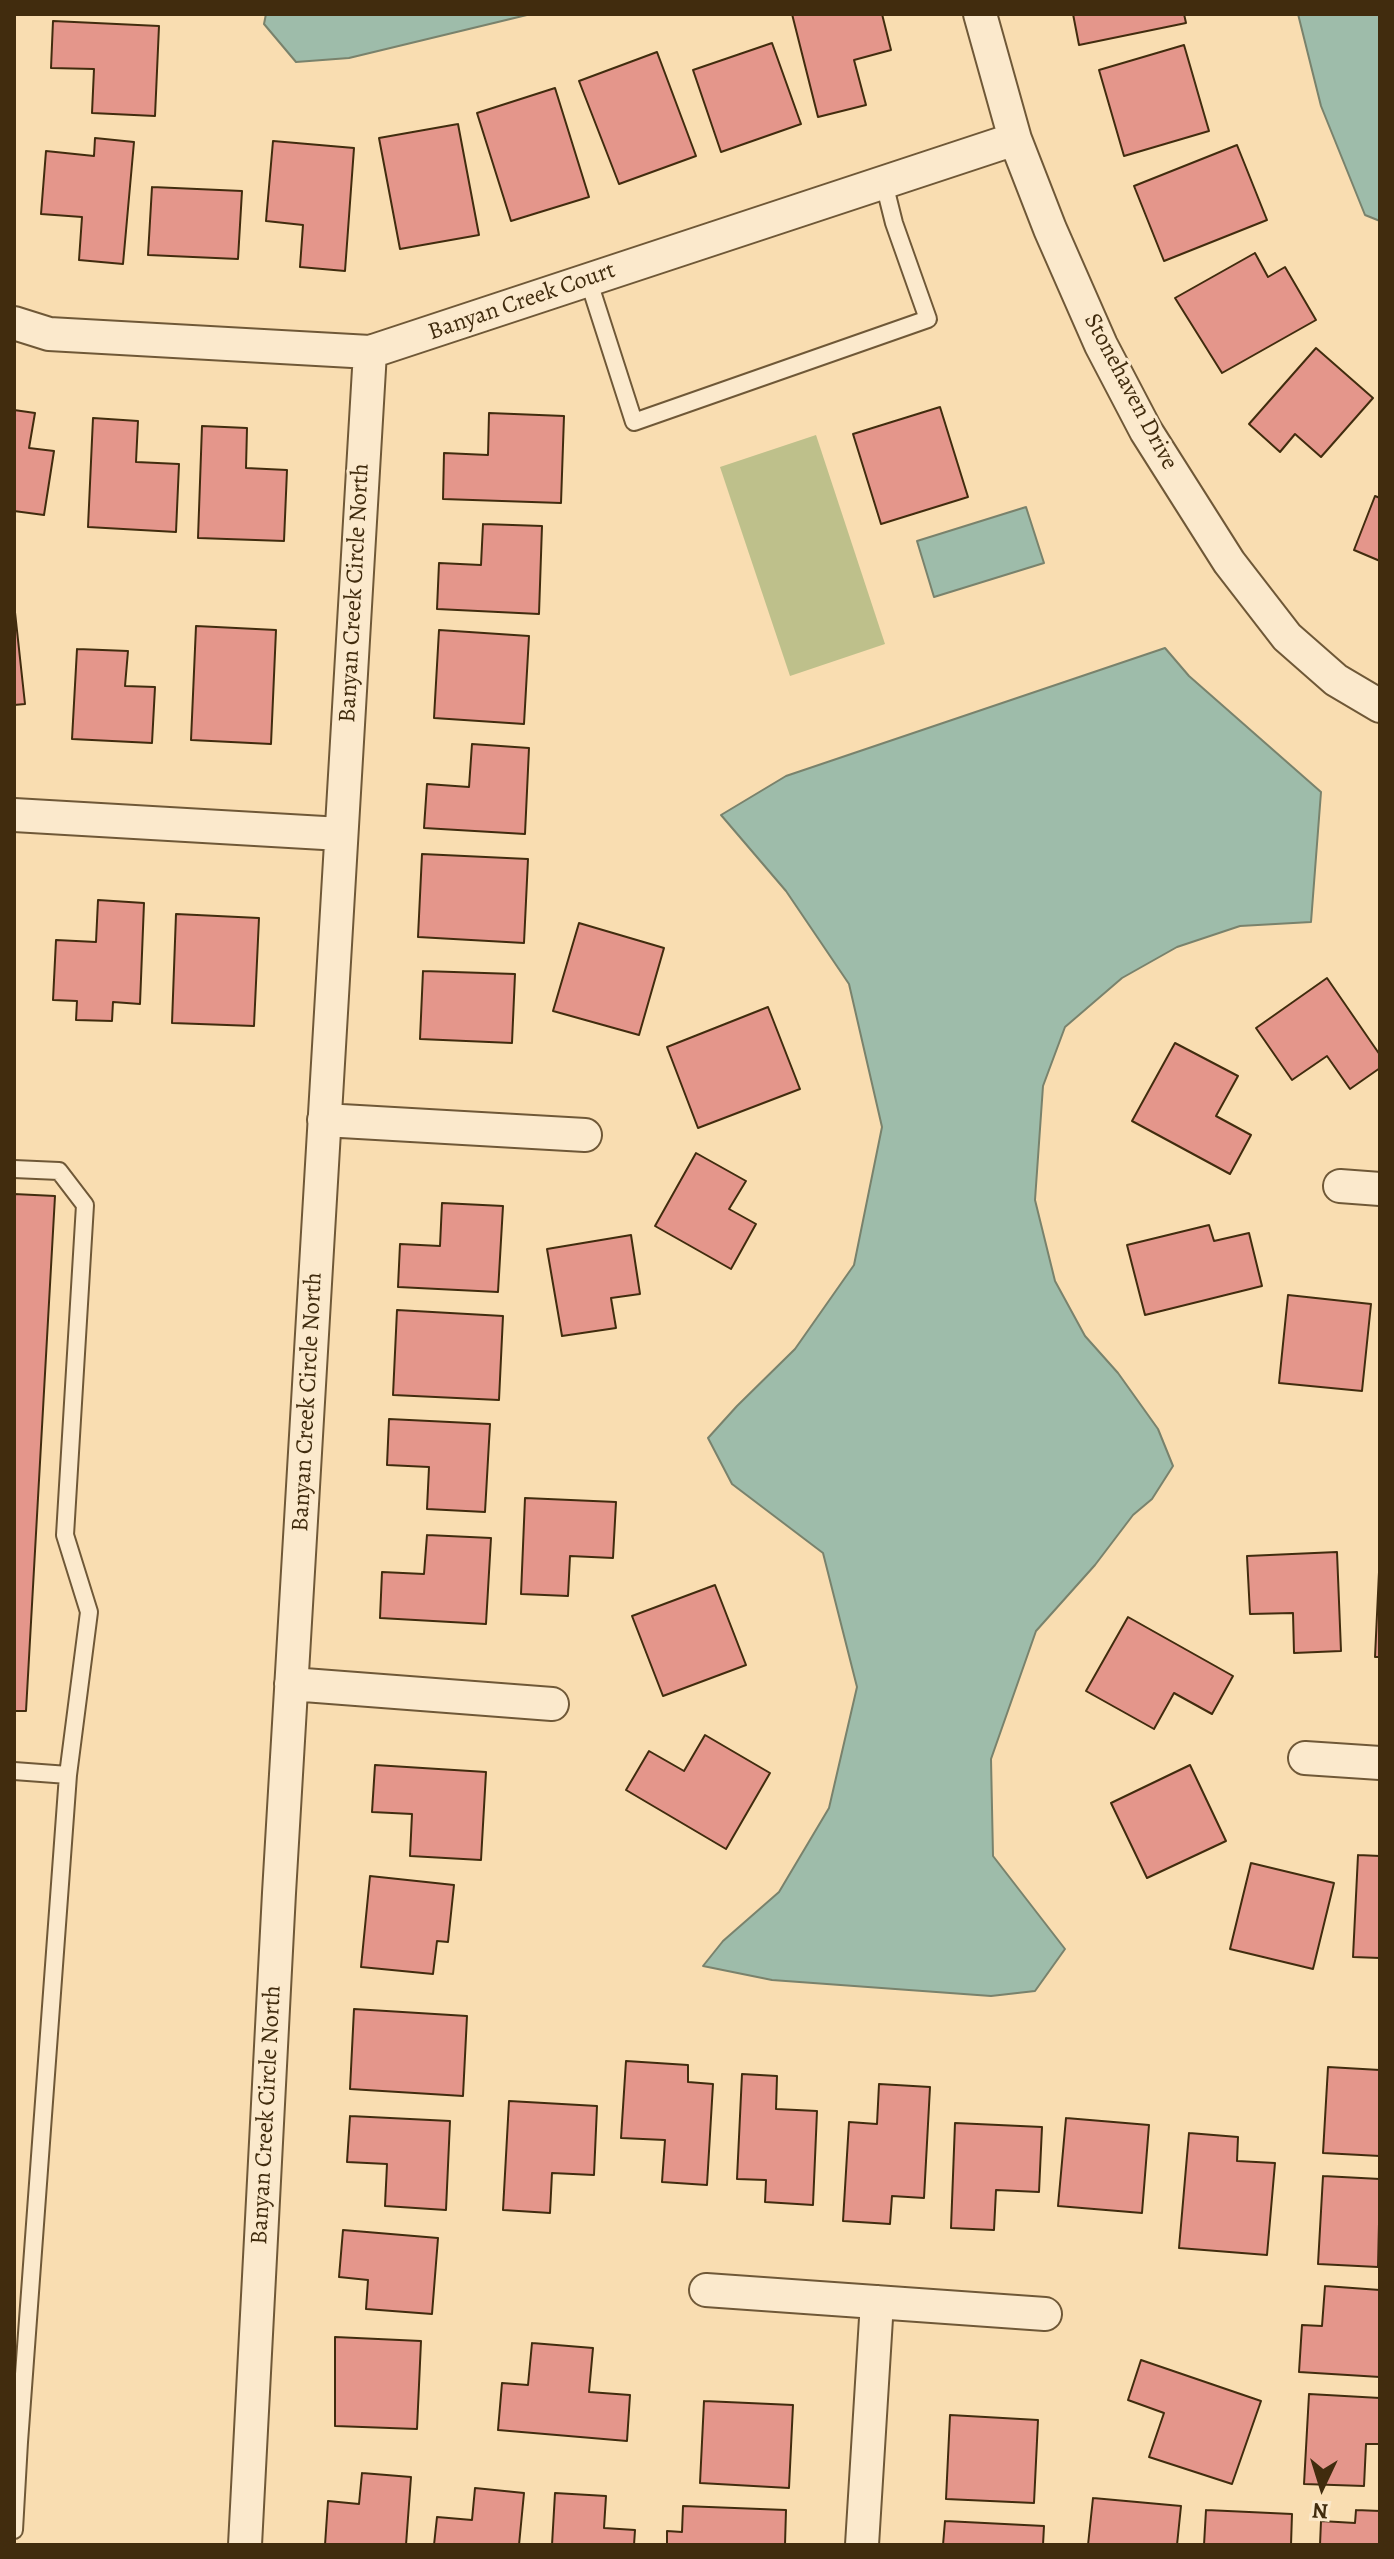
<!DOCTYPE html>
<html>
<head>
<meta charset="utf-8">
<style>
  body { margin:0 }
  #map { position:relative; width:1394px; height:2559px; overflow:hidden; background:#f9ddb1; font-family:Alegreya,serif }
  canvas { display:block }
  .frame { position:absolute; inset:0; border:16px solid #412c0e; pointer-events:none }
  .north { position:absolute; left:1282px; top:2447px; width:80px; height:80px; -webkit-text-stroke:6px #fbe9cc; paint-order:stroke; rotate:184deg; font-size:22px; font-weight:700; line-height:32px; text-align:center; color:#412c0e }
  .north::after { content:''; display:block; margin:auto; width:28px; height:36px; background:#412c0e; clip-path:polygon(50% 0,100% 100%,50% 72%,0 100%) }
</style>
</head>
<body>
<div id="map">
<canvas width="1394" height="2559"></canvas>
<div class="frame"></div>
<div class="north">N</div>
</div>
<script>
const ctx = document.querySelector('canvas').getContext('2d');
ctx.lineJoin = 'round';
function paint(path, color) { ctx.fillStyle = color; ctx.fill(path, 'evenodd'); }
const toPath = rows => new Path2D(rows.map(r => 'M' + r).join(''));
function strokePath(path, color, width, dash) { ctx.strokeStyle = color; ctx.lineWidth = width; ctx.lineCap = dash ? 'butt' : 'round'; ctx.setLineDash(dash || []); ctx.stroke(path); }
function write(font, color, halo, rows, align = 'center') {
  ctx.font = font + ' Alegreya,serif'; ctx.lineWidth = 6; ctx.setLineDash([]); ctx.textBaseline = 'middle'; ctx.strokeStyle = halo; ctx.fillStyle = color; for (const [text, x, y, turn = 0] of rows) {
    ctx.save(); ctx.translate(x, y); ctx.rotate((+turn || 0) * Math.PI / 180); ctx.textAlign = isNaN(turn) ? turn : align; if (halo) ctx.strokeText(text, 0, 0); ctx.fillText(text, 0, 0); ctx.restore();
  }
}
const green = toPath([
  [816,435,885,644,790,676,720,467]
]);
const water = toPath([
  [266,14,531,14,349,58,296,62,264,24,266,14],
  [1298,14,1380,14,1380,221,1365,215,1321,106,1298,14],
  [1026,507,1044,563,934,597,917,541,1026,507],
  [1165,648,1189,676,1321,792,1311,922,1240,926,1177,947,1122,978,1065,1027,1043,1086,1035,1200,1055,1281,1085,1336,1118,1373,1158,1429,1173,1466,1152,1499,1133,1515,1095,1565,1036,1631,991,1759,993,1856,1065,1949,1035,1991,991,1996,772,1980,703,1966,723,1941,779,1892,829,1808,857,1687,823,1553,732,1484,708,1438,737,1406,795,1349,854,1265,882,1127,849,984,786,891,721,815,786,776,1165,648]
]);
const building = toPath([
  [792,14,882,14,891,50,854,60,866,105,818,117,792,14],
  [1073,14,1184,14,1186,23,1079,45,1073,14],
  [53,21,159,26,155,116,92,113,94,69,51,68,53,21],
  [772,43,801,124,721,152,693,70,772,43],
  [1184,45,1209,131,1124,156,1099,70,1184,45],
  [657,52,696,156,619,184,579,81,657,52],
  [555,88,589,197,511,221,477,113,555,88],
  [458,124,479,235,400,249,379,138,458,124],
  [95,138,134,142,123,264,79,260,82,217,41,214,46,151,94,156,95,138],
  [273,141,354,148,345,271,300,267,303,225,266,221,273,141],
  [1237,145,1267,220,1164,261,1134,186,1237,145],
  [152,187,242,191,238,259,148,255,152,187],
  [1255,253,1268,277,1285,267,1316,320,1222,373,1175,298,1255,253],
  [1316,348,1373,398,1321,457,1295,434,1280,452,1249,424,1316,348],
  [940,407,968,497,881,524,853,434,940,407],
  [14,410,35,413,29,448,54,451,44,515,14,511,14,410],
  [489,413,564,416,561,503,443,499,444,453,488,455,489,413],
  [93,418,138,421,136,462,179,464,176,532,88,527,93,418],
  [202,426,247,428,246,468,287,470,284,541,198,538,202,426],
  [1375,496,1380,498,1380,561,1354,550,1375,496],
  [483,524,542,526,539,614,437,609,439,563,481,565,483,524],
  [14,603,25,704,14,705,14,603],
  [196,626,276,630,271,744,191,740,196,626],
  [439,630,529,636,524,724,434,718,439,630],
  [77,649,128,651,125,686,155,687,152,743,72,739,77,649],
  [472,744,529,748,525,834,424,828,427,784,469,787,472,744],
  [422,854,528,859,524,943,418,937,422,854],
  [98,900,144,903,140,1004,113,1002,112,1021,76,1020,77,1001,53,1000,56,940,96,942,98,900],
  [176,914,259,918,254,1026,172,1023,176,914],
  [579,923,664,948,639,1035,553,1011,579,923],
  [423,971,515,974,512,1043,420,1039,423,971],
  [1327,978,1380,1055,1380,1068,1350,1089,1327,1056,1292,1080,1256,1028,1327,978],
  [768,1007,800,1089,698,1128,667,1047,768,1007],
  [1175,1043,1238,1076,1216,1116,1251,1135,1230,1174,1132,1121,1175,1043],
  [696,1153,746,1181,729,1209,756,1224,731,1269,655,1226,696,1153],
  [14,1194,55,1196,26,1711,14,1711,14,1194],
  [442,1203,503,1206,498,1292,398,1287,400,1244,440,1246,442,1203],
  [1209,1225,1214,1241,1249,1233,1262,1286,1145,1315,1127,1245,1209,1225],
  [631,1235,640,1294,611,1298,616,1328,562,1336,547,1249,631,1235],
  [1288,1295,1371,1304,1362,1391,1279,1383,1288,1295],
  [397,1310,503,1316,499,1400,393,1395,397,1310],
  [389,1419,490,1424,485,1512,427,1509,429,1467,387,1465,389,1419],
  [525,1498,616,1502,613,1558,570,1556,568,1596,521,1594,525,1498],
  [427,1535,491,1538,486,1624,380,1618,382,1572,424,1574,427,1535],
  [1337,1552,1341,1651,1294,1653,1293,1613,1250,1614,1247,1556,1337,1552],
  [1379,1572,1380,1572,1380,1657,1375,1657,1379,1572],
  [715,1585,746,1665,663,1696,632,1616,715,1585],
  [1128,1617,1233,1676,1212,1714,1174,1693,1154,1729,1086,1691,1128,1617],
  [705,1735,770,1773,726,1849,626,1790,649,1751,684,1771,705,1735],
  [375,1765,486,1772,481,1860,410,1856,412,1814,372,1812,375,1765],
  [1190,1765,1226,1841,1147,1878,1111,1803,1190,1765],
  [1358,1855,1380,1856,1380,1958,1353,1957,1358,1855],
  [1251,1863,1334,1883,1313,1969,1230,1949,1251,1863],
  [370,1876,454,1885,448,1942,437,1941,433,1974,361,1967,370,1876],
  [354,2009,467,2016,463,2096,350,2089,354,2009],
  [626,2061,688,2065,688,2082,713,2084,707,2185,662,2182,665,2140,621,2138,626,2061],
  [1328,2067,1380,2070,1380,2156,1323,2153,1328,2067],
  [742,2074,777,2076,776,2109,817,2111,813,2205,765,2202,766,2180,737,2179,742,2074],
  [879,2084,930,2087,924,2198,892,2196,890,2224,843,2221,849,2122,877,2124,879,2084],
  [509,2101,597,2106,594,2175,552,2173,550,2213,503,2210,509,2101],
  [350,2116,450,2121,446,2210,385,2206,387,2164,347,2162,350,2116],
  [1066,2118,1149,2125,1142,2213,1058,2206,1066,2118],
  [955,2123,1042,2127,1039,2192,996,2190,994,2230,951,2228,955,2123],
  [1189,2133,1238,2137,1237,2161,1275,2163,1267,2255,1179,2248,1189,2133],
  [1323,2176,1380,2179,1378,2267,1318,2264,1323,2176],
  [343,2230,438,2238,432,2314,366,2309,368,2280,339,2277,343,2230],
  [1325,2286,1380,2290,1380,2377,1299,2372,1302,2325,1322,2326,1325,2286],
  [335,2337,421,2341,417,2429,335,2426,335,2337],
  [532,2343,593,2348,589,2392,630,2395,627,2441,498,2430,502,2383,528,2385,532,2343],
  [1141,2360,1261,2401,1232,2484,1149,2457,1164,2413,1128,2400,1141,2360],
  [1309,2394,1380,2398,1380,2444,1366,2444,1364,2486,1304,2484,1309,2394],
  [704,2401,793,2405,789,2488,700,2483,704,2401],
  [950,2415,1038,2420,1034,2503,946,2499,950,2415],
  [362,2473,411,2477,406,2545,325,2545,328,2501,359,2504,362,2473],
  [475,2488,524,2493,519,2545,434,2545,437,2517,472,2520,475,2488],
  [555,2493,606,2496,604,2528,635,2530,634,2545,552,2545,555,2493],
  [1093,2498,1181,2506,1177,2545,1088,2545,1093,2498],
  [683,2506,786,2510,785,2545,667,2545,667,2531,682,2532,683,2506],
  [1206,2510,1292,2514,1291,2545,1204,2545,1206,2510],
  [1356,2510,1380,2511,1380,2545,1320,2545,1321,2521,1355,2523,1356,2510],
  [945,2521,1044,2526,1043,2545,943,2545,945,2521]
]);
const service = toPath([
  [588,279,634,422,928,319,894,223,884,183],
  [14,1169,59,1171,85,1205,65,1535,89,1612,68,1775],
  [14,1771,68,1775,19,2442,14,2441],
  [14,2530,19,2442]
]);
const minor = toPath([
  [980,14,1015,139,1050,229,1101,345,1146,431,1229,562,1287,637,1336,680,1380,706],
  [14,323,49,334,370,352,1015,139],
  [14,815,341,834],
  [324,1120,585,1135],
  [1340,1186,1380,1189],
  [291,1684,552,1704],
  [1305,1758,1380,1763],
  [706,2290,1045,2314],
  [245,2545,279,1893,370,352],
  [862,2545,877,2302]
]);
const streetNames = [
  ["Banyan Creek Court",522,302,-19],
  ["Stonehaven Drive",1130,392,62],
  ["Banyan Creek Circle North",355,593,-87],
  ["Banyan Creek Circle North",308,1402,-87],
  ["Banyan Creek Circle North",267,2115,-87]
];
paint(green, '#bec08b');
paint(water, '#9ebcaa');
strokePath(water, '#79826c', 2);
paint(building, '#e4968b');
strokePath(building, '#412c0e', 2);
strokePath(service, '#6f5837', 20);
strokePath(minor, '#6f5837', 36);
strokePath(service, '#fbe9cc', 16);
strokePath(minor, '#fbe9cc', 32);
write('24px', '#412c0e', '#fbe9cc', streetNames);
</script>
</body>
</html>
